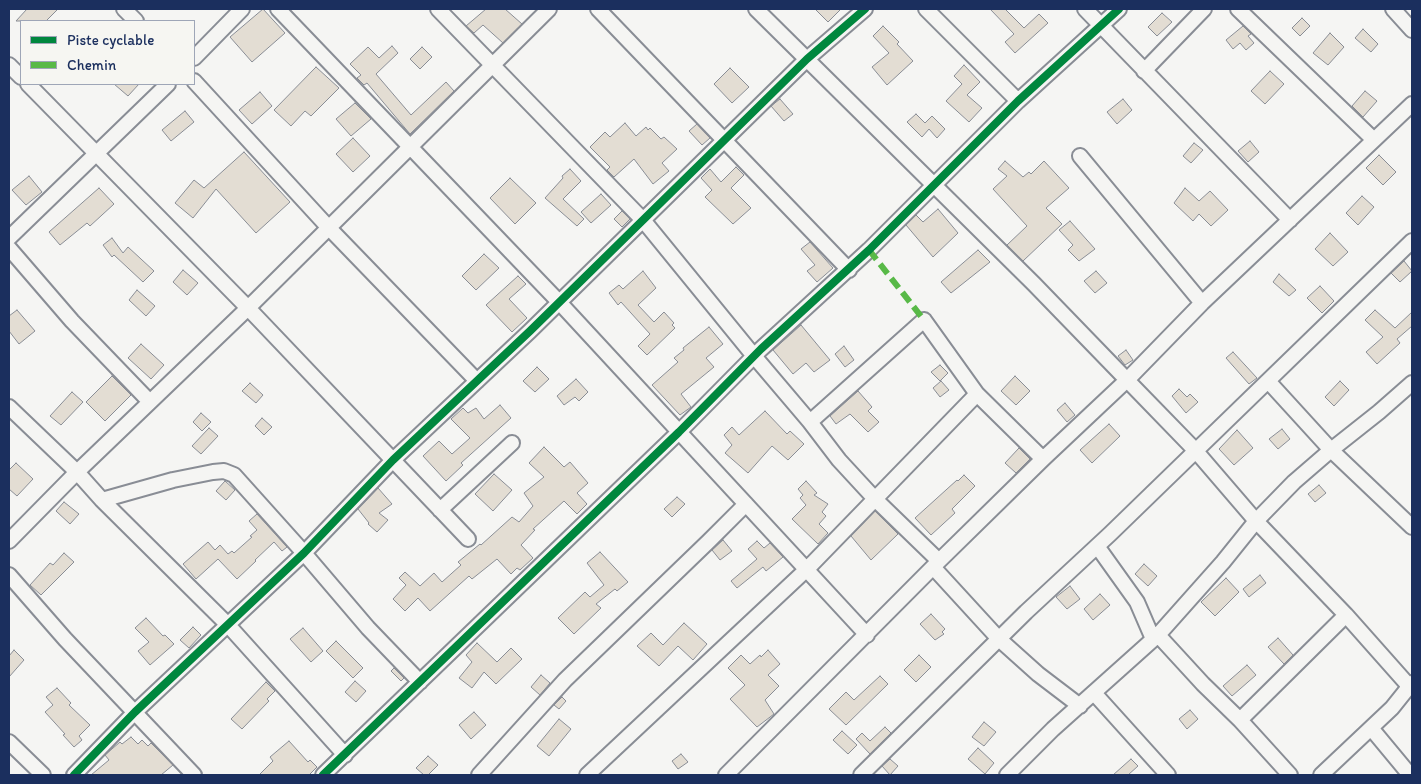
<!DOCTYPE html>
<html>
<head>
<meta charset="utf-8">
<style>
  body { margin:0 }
  #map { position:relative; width:1421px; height:784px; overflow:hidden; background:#f5f5f3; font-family:Itim,sans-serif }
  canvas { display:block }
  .frame { position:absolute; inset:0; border:10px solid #1b2f5e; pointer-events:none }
  .legend { position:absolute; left:20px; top:20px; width:175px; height:65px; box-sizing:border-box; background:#f6f6f2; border:1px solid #9ea6b7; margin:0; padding:6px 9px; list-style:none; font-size:15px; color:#1b2f5e }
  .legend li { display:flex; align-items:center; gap:10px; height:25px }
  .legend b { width:25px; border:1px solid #9ea6b7 }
</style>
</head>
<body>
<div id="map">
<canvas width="1421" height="784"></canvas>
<div class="frame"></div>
<ul class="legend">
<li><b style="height:6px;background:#00873e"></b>Piste cyclable</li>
<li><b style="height:6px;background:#58b947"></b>Chemin</li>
</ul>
</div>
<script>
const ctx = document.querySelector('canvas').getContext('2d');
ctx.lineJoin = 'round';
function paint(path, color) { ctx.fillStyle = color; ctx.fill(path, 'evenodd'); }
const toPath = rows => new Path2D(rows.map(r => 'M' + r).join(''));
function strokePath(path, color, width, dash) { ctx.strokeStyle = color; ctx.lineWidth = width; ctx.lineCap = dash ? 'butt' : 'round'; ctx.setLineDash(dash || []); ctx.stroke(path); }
const building = toPath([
  [27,9,58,9,46,21,16,21,27,9],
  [263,9,285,33,252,62,230,37,263,9],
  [486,9,505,9,522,24,503,43,483,25,474,33,466,26,486,9],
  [815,9,841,9,828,22,815,9],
  [990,9,1005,9,1024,28,1039,14,1048,23,1015,53,1005,42,1014,34,990,9],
  [1162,13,1172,22,1157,36,1148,27,1162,13],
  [1302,18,1310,26,1300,36,1292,28,1302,18],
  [883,26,899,42,897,44,913,61,887,85,872,67,889,53,873,36,883,26],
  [1243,26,1251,34,1248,36,1254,43,1246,50,1240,43,1233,49,1226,40,1243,26],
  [1363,29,1378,44,1371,52,1355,38,1363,29],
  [1330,33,1344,47,1328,65,1313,53,1330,33],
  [392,46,398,53,376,74,411,115,446,82,454,91,410,134,367,83,364,85,357,78,361,75,350,64,368,47,379,58,392,46],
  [422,47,432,57,420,69,410,59,422,47],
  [964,65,980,82,967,95,982,108,969,122,946,101,962,84,954,76,964,65],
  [316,67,339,88,311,116,305,111,291,126,274,110,316,67],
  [730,68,749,87,732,103,714,84,730,68],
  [1270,71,1284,84,1265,104,1251,91,1270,71],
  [114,84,139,84,128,96,114,84],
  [1365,91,1377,101,1363,117,1352,106,1365,91],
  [260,92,272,106,252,124,239,110,260,92],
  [780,99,793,114,784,121,771,106,780,99],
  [1123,99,1132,110,1117,124,1107,112,1123,99],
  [355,103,371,119,351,136,336,119,355,103],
  [185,111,194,122,171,141,162,130,185,111],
  [916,114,925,123,932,116,945,129,937,138,929,129,922,137,907,122,916,114],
  [625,123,636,136,646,127,648,130,650,128,661,139,664,137,677,149,662,163,669,171,653,184,634,159,614,177,607,170,610,167,590,147,605,132,610,137,625,123],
  [697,124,710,138,702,145,689,131,697,124],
  [353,138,370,156,353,172,336,154,353,138],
  [1250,141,1259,152,1248,162,1238,151,1250,141],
  [1194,143,1203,150,1191,163,1183,156,1194,143],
  [244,152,290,202,256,233,216,189,193,218,175,203,194,180,204,188,244,152],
  [1379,155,1396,172,1383,185,1366,168,1379,155],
  [1005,161,1023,177,1029,172,1031,174,1044,161,1069,188,1046,208,1062,224,1023,261,1007,245,1027,226,993,189,1007,176,998,169,1005,161],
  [736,167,744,175,731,188,751,208,733,224,705,197,712,190,701,178,710,169,721,182,736,167],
  [570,169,581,181,563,199,584,219,577,226,545,198,563,178,562,176,570,169],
  [29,176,42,192,26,205,12,190,29,176],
  [510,178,536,203,515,224,490,198,510,178],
  [99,188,114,204,90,226,87,223,60,245,49,232,99,188],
  [1185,188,1199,201,1210,191,1228,210,1211,226,1199,214,1193,221,1174,203,1185,188],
  [601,194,611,205,591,223,581,212,601,194],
  [1362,196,1374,207,1358,225,1346,213,1362,196],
  [938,209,958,233,933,257,906,225,916,215,923,222,938,209],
  [622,211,630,219,622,227,614,219,622,211],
  [1070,221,1095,249,1079,261,1068,250,1073,245,1059,230,1070,221],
  [1330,233,1348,252,1333,266,1315,249,1330,233],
  [112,238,123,253,128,247,154,271,143,282,114,255,112,257,103,245,112,238],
  [810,242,833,268,817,282,807,271,815,265,801,249,810,242],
  [978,250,990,262,951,293,941,282,978,250],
  [484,254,499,268,476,290,462,276,484,254],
  [1404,261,1412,271,1400,282,1391,273,1404,261],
  [183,270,198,283,187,295,173,282,183,270],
  [643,271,656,288,638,305,654,322,664,312,674,323,672,325,675,328,647,355,638,346,650,334,621,302,618,305,609,293,619,285,623,289,643,271],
  [1096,271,1107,283,1095,293,1084,281,1096,271],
  [1279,274,1296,290,1289,296,1273,282,1279,274],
  [518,276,526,284,509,299,527,318,512,332,486,305,518,276],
  [1320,286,1334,301,1322,313,1307,298,1320,286],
  [137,290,155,306,146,316,129,300,137,290],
  [17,310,35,331,19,344,9,331,9,316,17,310],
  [1375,310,1395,328,1412,312,1412,326,1397,339,1400,343,1377,364,1366,352,1383,337,1365,320,1375,310],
  [801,325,830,360,814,372,806,363,793,374,773,350,801,325],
  [709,327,723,344,706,358,714,367,681,394,691,407,680,415,652,385,678,362,674,358,684,350,683,348,709,327],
  [141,344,164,365,151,379,128,358,141,344],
  [844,346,854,360,845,367,835,354,844,346],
  [1126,350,1133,360,1125,365,1118,356,1126,350],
  [1233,352,1257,378,1249,384,1226,358,1233,352],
  [940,365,948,373,940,381,931,372,940,365],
  [537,367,549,379,535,392,523,381,537,367],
  [112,376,131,395,105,421,86,402,112,376],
  [1015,376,1030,391,1016,405,1001,391,1015,376],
  [576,379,588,392,579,401,575,397,564,405,557,396,576,379],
  [941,381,949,390,940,397,933,388,941,381],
  [1340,381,1349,390,1334,406,1325,397,1340,381],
  [250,383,263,395,256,403,242,391,250,383],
  [1179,389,1187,397,1190,394,1198,402,1186,413,1172,396,1179,389],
  [858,391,872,407,868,411,879,422,868,432,850,414,836,424,830,416,858,391],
  [72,392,83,402,61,425,50,416,72,392],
  [1065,403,1075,415,1067,422,1057,410,1065,403],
  [500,405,511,418,461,463,463,465,446,481,423,456,439,441,452,454,470,438,451,419,463,408,468,413,476,408,484,419,500,405],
  [765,411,787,434,790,431,804,444,788,460,772,446,748,473,725,453,732,445,724,435,732,427,739,435,765,411],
  [201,413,211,422,202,431,193,422,201,413],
  [262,418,272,427,264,435,255,426,262,418],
  [1109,424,1120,436,1092,463,1080,450,1109,424],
  [209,428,218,436,201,454,192,446,209,428],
  [1282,429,1290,439,1278,449,1269,439,1282,429],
  [1237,430,1253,448,1234,465,1219,449,1237,430],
  [544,447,564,467,570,462,588,483,577,493,587,504,577,514,564,501,533,529,535,530,521,545,533,558,520,570,517,568,511,574,497,559,472,579,469,576,430,611,418,598,405,611,393,599,406,585,399,578,405,572,420,586,434,573,442,582,461,565,458,562,480,544,481,545,512,517,519,522,533,506,524,493,544,477,529,463,544,447],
  [1019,448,1030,459,1016,473,1005,463,1019,448],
  [16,463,33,479,17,496,9,489,9,470,16,463],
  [494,474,512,490,493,511,475,494,494,474],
  [964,475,975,486,952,509,955,513,931,535,915,518,957,480,958,481,964,475],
  [225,481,235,490,226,500,216,491,225,481],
  [806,481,817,493,814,495,828,504,822,512,826,516,819,524,828,533,818,544,792,519,806,505,800,498,803,495,798,489,806,481],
  [1319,485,1326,493,1315,502,1308,494,1319,485],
  [378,488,392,504,379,513,388,520,377,532,368,524,369,523,358,509,378,488],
  [677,497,685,504,672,517,664,509,677,497],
  [64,502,79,514,70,524,56,511,64,502],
  [875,511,898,534,871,560,851,536,875,511],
  [257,514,287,547,282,551,274,542,255,560,256,561,237,579,218,559,196,579,183,564,208,542,215,550,220,545,228,554,232,551,234,553,252,537,250,536,257,530,249,521,257,514],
  [723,540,732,551,720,560,712,550,723,540],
  [757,541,764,548,770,543,783,557,766,571,763,567,737,588,731,581,757,559,748,549,757,541],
  [600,552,628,582,617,591,615,589,596,604,601,608,574,634,558,618,585,592,590,597,604,585,587,563,600,552],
  [64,553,74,562,41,595,30,585,50,563,53,565,64,553],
  [1144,564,1157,576,1148,586,1135,574,1144,564],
  [1260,575,1266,583,1249,597,1243,589,1260,575],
  [1226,578,1239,592,1215,616,1201,602,1226,578],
  [1070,586,1080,599,1067,609,1056,597,1070,586],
  [1100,594,1110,605,1093,620,1084,609,1100,594],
  [931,614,945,629,942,632,944,634,935,640,920,624,931,614],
  [146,618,163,636,165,635,174,644,150,665,138,651,149,642,135,628,146,618],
  [684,623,707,644,693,660,678,646,659,666,637,646,651,633,663,645,684,623],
  [193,627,201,635,189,648,180,640,193,627],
  [303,628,323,651,311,662,290,639,303,628],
  [1278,638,1293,655,1284,664,1268,647,1278,638],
  [336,641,363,668,353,678,326,651,336,641],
  [477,643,497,662,511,648,522,659,496,684,484,672,472,688,459,678,472,662,466,655,477,643],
  [14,650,24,660,9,677,9,656,14,650],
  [768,650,780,664,768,675,779,686,765,700,774,714,757,727,730,699,745,685,728,668,741,655,750,664,760,655,761,657,768,650],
  [919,655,931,667,916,682,904,670,919,655],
  [1247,665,1256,675,1232,696,1223,686,1247,665],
  [394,668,404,678,401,681,391,671,394,668],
  [541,675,550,683,540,695,531,687,541,675],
  [880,676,888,684,846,725,829,709,846,692,854,700,880,676],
  [355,681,366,691,356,702,345,692,355,681],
  [266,682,275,691,267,699,269,701,242,729,231,719,266,682],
  [57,688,71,703,69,705,90,725,79,736,82,740,74,747,63,735,65,734,45,712,53,705,46,697,57,688],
  [562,697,566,701,559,709,554,705,562,697],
  [1190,710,1198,719,1187,729,1179,719,1190,710],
  [474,712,486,725,471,739,459,725,474,712],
  [559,719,571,729,549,756,537,746,559,719],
  [984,722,996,732,984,746,972,737,984,722],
  [885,727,891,733,870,754,856,739,862,733,870,741,885,727],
  [842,731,857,745,848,754,833,740,842,731],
  [131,737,138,744,142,740,148,746,151,743,173,765,161,775,91,775,109,760,105,755,120,742,122,744,131,737],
  [289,741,308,762,310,760,317,767,309,775,259,775,273,761,270,757,289,741],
  [978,748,994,763,985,774,968,759,978,748],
  [681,754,688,762,678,769,672,761,681,754],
  [428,756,438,765,428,775,424,775,416,768,428,756],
  [890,759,898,766,890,775,882,766,890,759],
  [1131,759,1138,766,1128,775,1113,775,1131,759]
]);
const minor = toPath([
  [124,9,136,21],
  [278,9,559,302,867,635],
  [438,9,643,220,754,356,810,422,839,460,875,499,939,561],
  [598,9,849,270],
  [756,9,1034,284,1127,380,1195,450,1256,521,1346,615,1409,686],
  [926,9,1018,101],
  [1085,9,1290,220],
  [1238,9,1374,140],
  [1393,9,1412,30],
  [194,58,242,9],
  [9,65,21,77],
  [1144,71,1204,9],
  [194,81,329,228,477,381],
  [28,84,248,308,468,539],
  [1080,156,1202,303],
  [9,238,168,84],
  [9,248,72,321,150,402],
  [1268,381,1331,450,1412,527],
  [9,407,77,472,102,500,228,625,345,755],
  [810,422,924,320,977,394,1043,459],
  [102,500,173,480,213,472,224,471,234,475,304,553,368,628,420,682],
  [440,510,512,443],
  [9,541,77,472,248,308,549,9],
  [1097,546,1137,602,1153,639],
  [933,567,999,639,1038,674,1080,706],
  [9,575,65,639,194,775],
  [1158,635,1203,684,1240,720,1290,775],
  [1094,693,1168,775],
  [1240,720,1346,615],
  [1371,728,1410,775],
  [9,742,43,775],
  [74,775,135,712,304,553,393,460,530,331,807,59,865,9],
  [323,775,679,432,761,349,869,250,1018,101,1119,9],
  [479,775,565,680,709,541,746,504],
  [587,775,807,569,977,394],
  [726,775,939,561,1043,459,1127,380,1202,303,1412,104],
  [861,775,1026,612,1110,534,1412,241],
  [1007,775,1053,729,1158,635,1223,562,1256,521,1294,482,1331,450,1379,412,1412,383],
  [1321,775,1392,708,1412,683]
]);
const quiet = toPath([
  [869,250,924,320]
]);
const cycleway = toPath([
  [74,775,135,712,304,553,393,460,530,331,807,59,865,9],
  [323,775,679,432,761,349,869,250,1018,101,1119,9]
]);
paint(building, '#e3ddd3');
strokePath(building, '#898d95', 1);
strokePath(minor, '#898d95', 18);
strokePath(minor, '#f5f5f3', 14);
strokePath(quiet, '#58b947', 6, [12, 6]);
strokePath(cycleway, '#00873e', 8);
</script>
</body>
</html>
